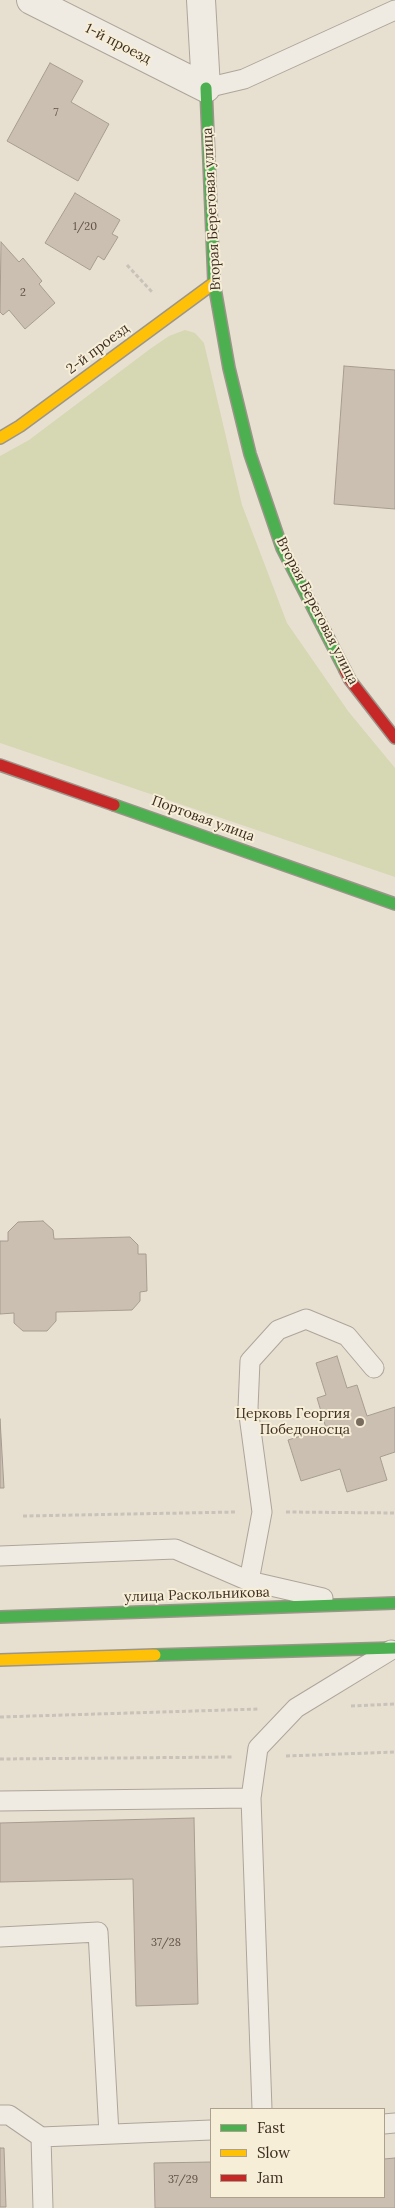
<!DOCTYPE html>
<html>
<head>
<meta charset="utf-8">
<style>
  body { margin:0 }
  #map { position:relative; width:395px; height:2208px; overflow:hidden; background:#e7e0d1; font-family:Lora,serif }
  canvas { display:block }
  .legend { position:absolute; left:210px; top:2108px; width:175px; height:90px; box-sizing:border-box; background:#f7eed8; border:1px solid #ada18e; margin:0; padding:6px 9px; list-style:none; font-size:15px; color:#3d2e20 }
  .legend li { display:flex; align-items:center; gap:10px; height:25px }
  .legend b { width:25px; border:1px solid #ada18e }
</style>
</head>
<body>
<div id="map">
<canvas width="395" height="2208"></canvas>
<ul class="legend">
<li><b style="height:6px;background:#4caf50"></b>Fast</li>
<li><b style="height:6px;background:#ffc107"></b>Slow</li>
<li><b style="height:6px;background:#c62828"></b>Jam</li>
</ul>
</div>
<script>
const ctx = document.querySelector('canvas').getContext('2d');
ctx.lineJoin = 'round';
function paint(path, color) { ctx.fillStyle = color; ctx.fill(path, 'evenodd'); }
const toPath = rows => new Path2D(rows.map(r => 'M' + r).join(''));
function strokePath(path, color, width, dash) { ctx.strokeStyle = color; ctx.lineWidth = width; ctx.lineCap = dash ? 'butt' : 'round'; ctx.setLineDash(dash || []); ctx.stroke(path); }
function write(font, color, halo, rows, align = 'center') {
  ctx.font = font + ' Lora,serif'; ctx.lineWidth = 4; ctx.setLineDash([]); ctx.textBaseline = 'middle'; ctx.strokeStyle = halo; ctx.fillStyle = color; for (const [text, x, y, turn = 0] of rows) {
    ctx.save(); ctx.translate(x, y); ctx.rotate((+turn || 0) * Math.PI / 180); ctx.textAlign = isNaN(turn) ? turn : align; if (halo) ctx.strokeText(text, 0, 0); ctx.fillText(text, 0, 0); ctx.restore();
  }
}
const green = toPath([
  [185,330,195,333,204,343,242,505,287,623,348,711,395,768,395,877,0,743,0,456,29,440,150,349,169,336]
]);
const building = toPath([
  [50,63,83,81,71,102,109,124,78,181,7,141,50,63],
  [75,193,120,220,112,234,118,237,104,260,98,256,90,270,45,243,75,193],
  [1,242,19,262,23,258,42,281,39,284,55,303,25,329,9,310,3,315,0,312,1,242],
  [344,366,395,370,395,509,334,504,344,366],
  [43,1221,53,1230,54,1239,130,1237,138,1245,138,1254,146,1254,147,1291,140,1292,140,1301,132,1310,56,1312,56,1321,47,1331,23,1331,14,1323,14,1313,0,1314,0,1241,8,1241,8,1232,18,1222,43,1221],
  [337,1356,347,1388,357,1385,367,1416,395,1407,395,1452,380,1457,387,1480,347,1492,340,1469,301,1481,288,1440,326,1428,317,1398,326,1395,316,1363,337,1356],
  [0,1419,4,1488,0,1488,0,1419],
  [194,1818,198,2004,136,2006,133,1879,0,1882,0,1823,194,1818],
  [0,2148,4,2148,6,2207,0,2207,0,2148],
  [395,2158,395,2208,155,2208,154,2163,211,2162,211,2197,384,2197,384,2159,395,2158]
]);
const path = toPath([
  [127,265,152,292],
  [286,1512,395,1513],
  [23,1516,237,1512],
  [351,1706,395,1704],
  [0,1717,259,1709],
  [286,1756,395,1752],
  [0,1759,232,1757]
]);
const lane = toPath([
  [206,88,244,79,395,10],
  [0,1556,175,1549,249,1581,323,1598],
  [249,1581,262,1512,248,1408,250,1361,278,1330,306,1319,347,1336,374,1368],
  [251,1798,258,1748,296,1708,391,1650],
  [0,1801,251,1798,262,2109],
  [0,1937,98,1932,109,2134],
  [0,2115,9,2115,41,2137],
  [384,2124,395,2123],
  [43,2208,41,2137,211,2130]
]);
const street = toPath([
  [31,0,206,88],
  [201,0,206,88]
]);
const fast = toPath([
  [206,88,214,283,229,368,250,454,282,548,345,670],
  [114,805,395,904],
  [0,1617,395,1603],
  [155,1655,395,1648]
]);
const slow = toPath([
  [0,438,20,426,214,283],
  [0,1660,155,1655]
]);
const jam = toPath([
  [345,670,350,680,395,738],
  [0,765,114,805]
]);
const markers = [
  [360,1422,5,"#786c5e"]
];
const numberNames = [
  ["7",56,113],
  ["1/20",85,227],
  ["2",23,293],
  ["37/28",166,1943],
  ["37/29",183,2180]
];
const streetNames = [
  ["1-й проезд",118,44,27],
  ["Вторая Береговая улица",212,209,-93],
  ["2-й проезд",98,349,-37],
  ["Вторая Береговая улица",317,611,63],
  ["Портовая улица",203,819,20],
  ["улица Раскольникова",197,1595,-2]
];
const poiNames = [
  ["Церковь Георгия",350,1414],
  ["Победоносца",350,1430]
];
paint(green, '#d6d7b3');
paint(building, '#cbbfb2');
strokePath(building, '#a89c90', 1);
strokePath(lane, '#ada599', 21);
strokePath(street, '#ada599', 30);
strokePath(fast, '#9c958a', 14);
strokePath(slow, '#9c958a', 14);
strokePath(jam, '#9c958a', 14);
strokePath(path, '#c8c2b9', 3, [4, 2.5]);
strokePath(lane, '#efebe3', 19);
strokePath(street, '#efebe3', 28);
strokePath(fast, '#4caf50', 11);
strokePath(slow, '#ffc107', 11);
strokePath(jam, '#c62828', 11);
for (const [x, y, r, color] of markers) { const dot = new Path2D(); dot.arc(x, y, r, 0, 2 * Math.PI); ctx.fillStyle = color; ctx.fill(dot); strokePath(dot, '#f7eed8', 2); }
write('11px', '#605244', null, numberNames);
write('14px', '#3d2e20', '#f7eed8', streetNames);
write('14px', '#3d2e20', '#f7eed8', poiNames, 'right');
</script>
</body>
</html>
